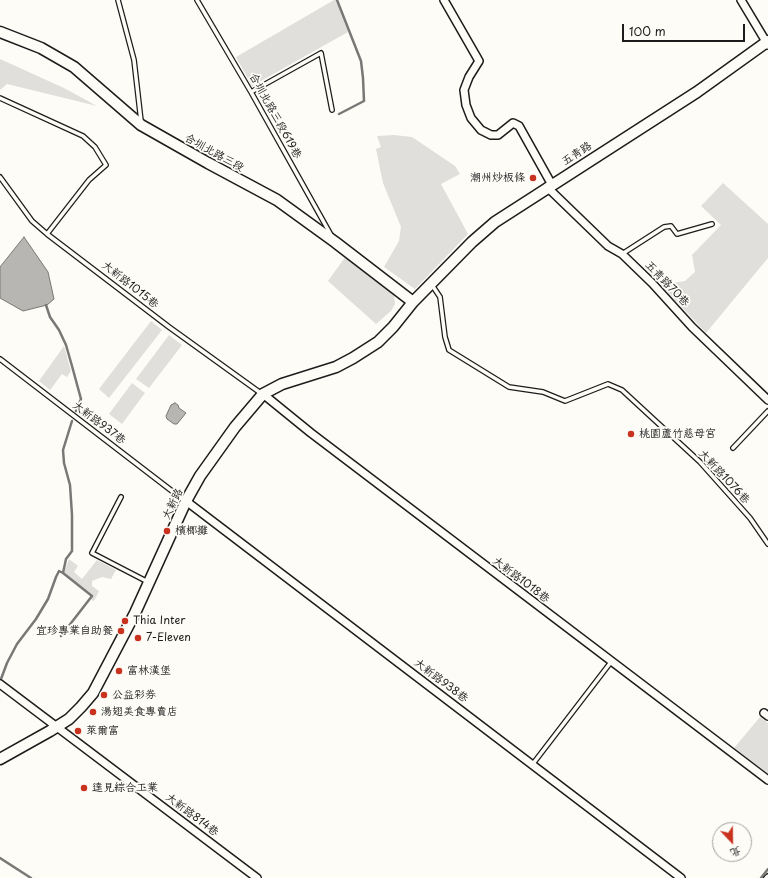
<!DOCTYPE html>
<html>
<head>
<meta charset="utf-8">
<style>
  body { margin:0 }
  #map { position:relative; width:768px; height:878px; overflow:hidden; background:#fdfcf7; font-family:"Playpen Sans","LXGW WenKai TC",sans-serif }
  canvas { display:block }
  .north { position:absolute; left:712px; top:822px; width:40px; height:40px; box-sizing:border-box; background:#fdfcf7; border:1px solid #a3a29f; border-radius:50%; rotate:158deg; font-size:11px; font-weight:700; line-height:16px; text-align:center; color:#1c1c1c }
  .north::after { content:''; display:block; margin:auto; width:14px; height:18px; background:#c8321e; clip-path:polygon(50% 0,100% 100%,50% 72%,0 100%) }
  .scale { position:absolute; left:622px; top:24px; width:123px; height:18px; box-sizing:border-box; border:2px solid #1c1c1c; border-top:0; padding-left:5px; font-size:12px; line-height:14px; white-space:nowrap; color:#1c1c1c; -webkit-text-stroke:3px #fdfcf7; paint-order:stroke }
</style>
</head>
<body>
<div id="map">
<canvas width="768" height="878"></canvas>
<div class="north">北</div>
<div class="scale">100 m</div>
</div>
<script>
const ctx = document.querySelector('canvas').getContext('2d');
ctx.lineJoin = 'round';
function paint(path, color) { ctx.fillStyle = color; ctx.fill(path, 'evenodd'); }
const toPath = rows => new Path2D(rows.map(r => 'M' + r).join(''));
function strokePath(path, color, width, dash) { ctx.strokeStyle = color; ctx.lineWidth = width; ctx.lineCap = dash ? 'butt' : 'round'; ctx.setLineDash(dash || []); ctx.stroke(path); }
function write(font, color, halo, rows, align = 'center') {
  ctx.font = font + ' "Playpen Sans","LXGW WenKai TC",sans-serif'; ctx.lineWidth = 3.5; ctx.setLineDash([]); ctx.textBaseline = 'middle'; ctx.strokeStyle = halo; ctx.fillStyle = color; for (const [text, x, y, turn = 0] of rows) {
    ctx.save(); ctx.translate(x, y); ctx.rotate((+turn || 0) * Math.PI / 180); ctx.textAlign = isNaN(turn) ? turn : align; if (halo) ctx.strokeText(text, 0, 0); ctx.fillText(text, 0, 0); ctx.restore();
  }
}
const green = toPath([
  [334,0,336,0,348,32,252,86,236,57],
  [0,59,64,88,97,106,7,84,0,90],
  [394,135,412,137,455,166,460,174,441,184,468,234,415,289,384,267,399,241,401,227,383,183,376,149,381,147,377,136],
  [723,183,768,224,768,258,706,333,661,285,685,281,695,272,692,255,721,225,701,206],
  [346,256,394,295,395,304,391,311,376,324,328,281],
  [151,321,162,330,109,398,99,389],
  [169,335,182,345,149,388,136,379],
  [64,346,71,371,67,377,62,374,50,390,39,381],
  [132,383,145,393,122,424,109,414],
  [69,559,78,566,74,572,82,579,97,560,116,570,111,579,102,577,92,581,92,586,99,591,94,601,90,599,93,595,64,573],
  [760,717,768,723,768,773,734,748]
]);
const water = toPath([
  [24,237,48,272,54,299,47,305,23,311,0,298,0,267,24,237],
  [175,403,178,405,179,408,186,413,177,424,174,424,167,419,166,416,171,405,175,403]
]);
const stream = toPath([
  [337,0,361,61,363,78,364,101,339,114],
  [46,305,50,317,59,330,66,345,72,366,81,399,76,411],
  [61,636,92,596,63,573,66,559,72,551,72,515,70,485,64,463,63,450,72,421],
  [1,679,7,663,17,644,36,619,48,599,56,577,59,571,63,573],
  [0,858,31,878],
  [761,878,768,869]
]);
const lane = toPath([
  [118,0,134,60,141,121],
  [197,0,251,92,331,235],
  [251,92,321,53,332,110],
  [0,98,83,136,95,147,106,165,89,180,47,234],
  [0,177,32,221,47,234,169,327,262,394],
  [622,254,664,227,671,226,677,234,712,224],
  [432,285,440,297,445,337,449,350,509,387,543,392,565,401,608,384,622,390,700,462,750,518,768,544],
  [0,359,185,501],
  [733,448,768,411],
  [121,497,92,553,148,582],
  [532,765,611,662],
  [766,878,768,876]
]);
const street = toPath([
  [444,0,479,61,469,77,464,90,466,105,471,118,481,130,491,135,498,135,513,123,519,126,552,185],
  [741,0,768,45],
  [547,187,608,246,622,254,652,283,692,327,768,400],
  [263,394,311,433,768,780],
  [186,501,681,878],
  [0,684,257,878],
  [764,713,768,716]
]);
const secondary = toPath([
  [0,32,41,48,74,67,141,125,208,163,277,200,335,242,413,302],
  [0,759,50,731,69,719,81,707,93,693,135,613,186,501,200,476,235,427,263,394,282,384,336,367,353,358,378,342,393,327,413,302,472,242,495,222,697,92,768,41]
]);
const markers = [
  [533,178,4,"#c8321e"],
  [631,434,4,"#c8321e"],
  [167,531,4,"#c8321e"],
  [125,621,4,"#c8321e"],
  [121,631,4,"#c8321e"],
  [138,638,4,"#c8321e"],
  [119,671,4,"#c8321e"],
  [104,695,4,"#c8321e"],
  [93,712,4,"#c8321e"],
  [78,731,4,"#c8321e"],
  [84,788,4,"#c8321e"]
];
const streetNames = [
  ["合圳北路三段619巷",275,116,61],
  ["合圳北路三段",214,153,29],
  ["五青路",577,154,-33],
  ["五青路70巷",667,284,46],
  ["大新路1015巷",130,285,38],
  ["大新路937巷",99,423,37],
  ["大新路1076巷",724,477,47],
  ["大新路",173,504,-64],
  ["大新路1018巷",521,580,37],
  ["大新路938巷",441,681,37],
  ["大新路814巷",192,815,37]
];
const poiNames = [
  ["潮州炒板條",525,178,"right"],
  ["桃園蘆竹慈母宮",639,434],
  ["檳榔攤",175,531],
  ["Thia Inter",133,621],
  ["宜珍專業自助餐",113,631,"right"],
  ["7-Eleven",146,638],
  ["富林漢堡",127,671],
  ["公益彩券",112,695],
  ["湯翅美食專賣店",101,712],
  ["萊爾富",86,731],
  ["達見綜合工業",92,788]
];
paint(green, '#e0dfdb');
paint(water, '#b7b6b2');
strokePath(water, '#797876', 1);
strokePath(stream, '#797876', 2.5);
strokePath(lane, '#1c1c1c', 6);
strokePath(street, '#1c1c1c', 10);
strokePath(secondary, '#1c1c1c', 13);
strokePath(lane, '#fdfcf7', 3.5);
strokePath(street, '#fdfcf7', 7);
strokePath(secondary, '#fdfcf7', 10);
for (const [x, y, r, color] of markers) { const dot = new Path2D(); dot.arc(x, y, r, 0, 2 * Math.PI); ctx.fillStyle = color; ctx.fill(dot); strokePath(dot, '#fdfcf7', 1.5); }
write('11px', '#1c1c1c', '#fdfcf7', streetNames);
write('11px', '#1c1c1c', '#fdfcf7', poiNames, 'left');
</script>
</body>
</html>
